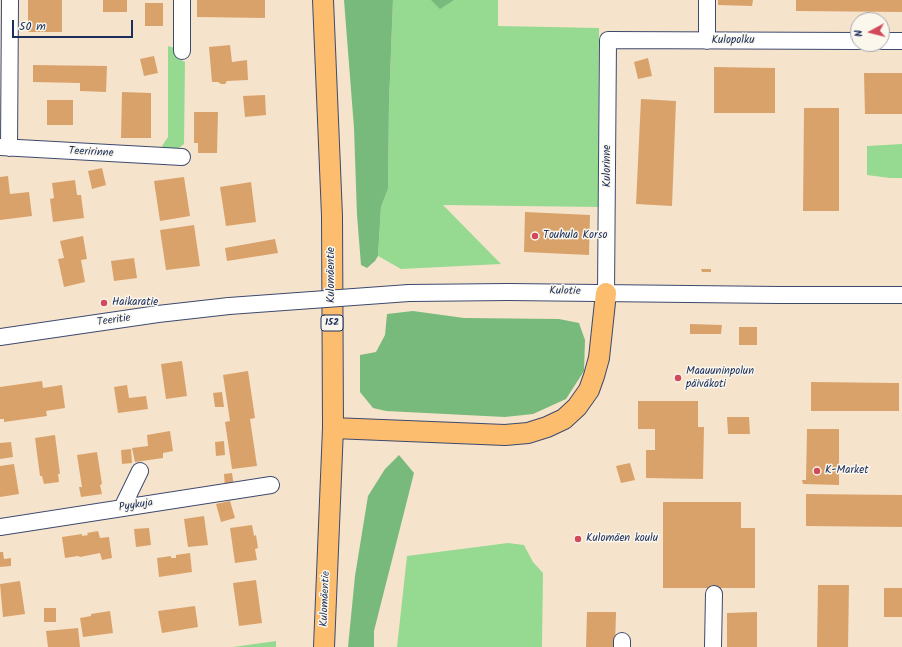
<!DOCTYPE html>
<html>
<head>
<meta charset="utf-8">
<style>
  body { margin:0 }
  #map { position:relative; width:902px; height:647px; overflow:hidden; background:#f6e3cb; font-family:Kalam,sans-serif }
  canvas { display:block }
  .north { position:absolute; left:850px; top:12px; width:40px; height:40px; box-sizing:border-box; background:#fbf7ec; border:1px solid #a1a7b3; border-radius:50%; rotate:263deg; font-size:11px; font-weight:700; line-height:16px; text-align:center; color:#1b2f5e }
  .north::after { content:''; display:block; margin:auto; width:14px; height:18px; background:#d1495b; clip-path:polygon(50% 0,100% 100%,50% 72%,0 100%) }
  .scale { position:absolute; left:12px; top:20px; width:121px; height:18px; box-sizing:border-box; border:2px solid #1b2f5e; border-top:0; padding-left:5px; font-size:12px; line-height:14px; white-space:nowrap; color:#1b2f5e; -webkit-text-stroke:3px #fbf7ec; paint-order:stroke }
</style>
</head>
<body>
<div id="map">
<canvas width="902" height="647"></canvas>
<div class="north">N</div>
<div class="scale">50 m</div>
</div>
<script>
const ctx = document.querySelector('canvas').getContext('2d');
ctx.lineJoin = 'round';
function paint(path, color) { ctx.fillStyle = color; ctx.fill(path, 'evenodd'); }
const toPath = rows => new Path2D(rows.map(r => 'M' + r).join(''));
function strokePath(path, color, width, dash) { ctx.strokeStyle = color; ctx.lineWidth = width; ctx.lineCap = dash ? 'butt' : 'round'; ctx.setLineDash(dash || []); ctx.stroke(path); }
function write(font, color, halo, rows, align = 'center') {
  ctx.font = font + ' Kalam,sans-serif'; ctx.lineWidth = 3; ctx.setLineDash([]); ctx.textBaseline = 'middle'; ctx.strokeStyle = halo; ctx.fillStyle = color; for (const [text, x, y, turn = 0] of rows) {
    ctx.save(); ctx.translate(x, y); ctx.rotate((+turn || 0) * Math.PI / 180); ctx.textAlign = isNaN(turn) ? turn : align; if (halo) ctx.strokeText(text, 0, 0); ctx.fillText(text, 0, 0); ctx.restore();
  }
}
const green = toPath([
  [393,0,498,0,498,26,599,28,598,207,443,205,501,264,401,269,378,256,381,207,388,189,389,103],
  [168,46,178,49,179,59,185,62,184,144,176,150,165,150,162,146,168,137],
  [902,144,902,178,890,178,867,175,867,146],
  [508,543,524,545,533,562,543,573,542,647,397,647,407,556],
  [276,641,276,647,233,647]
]);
const forest = toPath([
  [344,0,393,0,389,103,388,189,381,207,378,256,375,261,367,268,361,265,357,215,354,128],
  [431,0,454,0,440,9],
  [413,311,464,318,559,319,579,323,585,340,584,371,566,399,533,414,505,417,386,411,373,408,360,392,360,355,376,352,385,335,387,314],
  [399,455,414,473,374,631,374,647,348,647,355,576,368,496,385,469]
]);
const building = toPath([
  [28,0,62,0,62,32,28,32],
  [103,0,127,0,127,12,103,12],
  [197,0,265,0,265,18,197,17],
  [718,0,753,0,752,6,718,5],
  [796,0,902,0,902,12,796,11],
  [145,3,163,3,163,26,145,26],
  [230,45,232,62,247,60,248,80,227,81,225,84,221,84,218,82,212,82,209,47],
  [154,56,158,73,144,76,140,59],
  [648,58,652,76,638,79,634,62],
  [33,65,107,66,106,92,80,91,80,83,33,82],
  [714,67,775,68,775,113,714,113],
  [864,73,902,73,902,114,865,114],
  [122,92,151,93,151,138,121,138],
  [265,95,266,115,245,117,243,96],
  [641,99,676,101,672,206,636,204],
  [47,100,73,100,73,125,47,125],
  [804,108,839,108,839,211,803,211],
  [194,112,218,112,217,153,198,153,198,143,194,143],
  [102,168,106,185,92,189,88,171],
  [8,176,10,194,29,192,32,216,0,220,0,177],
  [184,177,190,216,160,221,154,181],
  [75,180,77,195,81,195,84,218,53,222,50,199,54,198,52,183],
  [251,182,256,222,226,226,220,187],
  [525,212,590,215,589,255,524,252],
  [194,225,200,266,166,270,160,230],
  [83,236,87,259,81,260,85,282,64,287,58,259,64,258,60,241],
  [275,239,278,253,227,261,225,248],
  [134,258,137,278,114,281,111,261],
  [701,269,711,269,711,272,702,272],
  [690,324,722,325,721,334,690,334],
  [739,327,757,327,757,345,739,345],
  [182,361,187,396,166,399,161,364],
  [248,371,255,418,250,419,257,466,232,469,225,422,230,421,223,375],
  [42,381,43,388,62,385,65,408,46,411,47,416,4,422,4,419,0,419,0,387],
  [811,382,899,383,899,411,811,411],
  [127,385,129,398,146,396,148,409,118,413,114,387],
  [222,392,224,407,215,407,213,393],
  [638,401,698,401,698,427,704,427,703,479,646,478,646,450,655,450,655,429,638,429],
  [727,417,749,417,750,434,728,434],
  [807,429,839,429,839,485,803,484,802,480,806,480],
  [170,431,173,451,163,453,163,458,135,462,132,448,148,446,147,435],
  [55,435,60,474,58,474,59,482,44,484,42,476,40,476,35,438],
  [224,441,225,455,216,456,215,442],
  [11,442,13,457,0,459,0,443],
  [131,449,132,463,122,464,121,450],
  [97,452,102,484,100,485,102,494,81,497,79,487,82,487,77,455],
  [630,463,635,480,621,483,616,466],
  [14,464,19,494,0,497,0,466],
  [232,473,234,487,225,488,224,474],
  [806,494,902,495,902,527,806,526],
  [230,501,235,518,221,522,216,504],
  [663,502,741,502,741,528,755,528,755,588,663,588],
  [204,516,208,545,188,547,184,519],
  [252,525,254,536,256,535,258,548,255,549,257,560,235,563,230,528],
  [149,528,151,545,136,547,134,529],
  [98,531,100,538,109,537,112,558,102,560,100,553,80,557,78,556,65,558,62,537,82,534,82,536,88,535,87,533],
  [0,552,3,552,4,559,11,558,11,566,0,567],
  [190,553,192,572,159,577,157,558,171,556,171,558,176,558,176,555],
  [256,580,262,623,239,626,233,583],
  [20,581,25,614,3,617,0,584],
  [818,585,849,585,848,647,817,647],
  [884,588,902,588,902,617,884,617],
  [195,606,198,627,162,633,158,611],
  [44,608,56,608,56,622,44,622],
  [110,611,113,633,83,637,80,618,91,616,91,614],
  [587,612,616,612,615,647,586,647],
  [757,612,757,647,727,647,727,613],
  [78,628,80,647,48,647,46,631]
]);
const minor = toPath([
  [707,41,707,0],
  [882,41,902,41],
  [182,51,182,0],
  [0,147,182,157],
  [9,148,10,0],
  [409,293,508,292,779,295,902,295],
  [606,293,608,40,858,41],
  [0,337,158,314,229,306],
  [122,508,140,471],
  [0,527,271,485],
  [622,647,622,641],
  [713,647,714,594]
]);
const major = toPath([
  [323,0,332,216,333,428,324,647],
  [333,428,505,435,528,433,547,427,564,419,577,407,589,390,594,376,599,358,606,293]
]);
const minorBridge = toPath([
  [229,306,409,293]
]);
const markers = [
  [535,236,4,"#d1495b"],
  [104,303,4,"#d1495b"],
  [678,378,4,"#d1495b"],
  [817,471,4,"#d1495b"],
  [578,539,4,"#d1495b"]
];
const shields = [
  [332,323,22]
];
const shieldNames = [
  ["152",332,323]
];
const streetNames = [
  ["Kulopolku",733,41],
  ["Teeririnne",91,153,3],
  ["Kulorinne",608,166,-90],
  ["Kulomäentie",332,275,-90],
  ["Kulotie",565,292,1],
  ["Teeritie",114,321,-8],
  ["Pyykuja",136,506,-9],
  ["Kulomäentie",326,599,-88]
];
const poiNames = [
  ["Touhula Korso",543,236],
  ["Haikaratie",112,303],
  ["Maauuninpolun",686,372],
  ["päiväkoti",686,385],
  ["K-Market",825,471],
  ["Kulomäen koulu",586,539]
];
paint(green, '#96da92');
paint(forest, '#78ba7c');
paint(building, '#daa26b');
strokePath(minor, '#3c4a6e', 18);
strokePath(major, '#3c4a6e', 22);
strokePath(minor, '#fff', 16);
strokePath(major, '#fcbd6f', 20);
strokePath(minorBridge, '#3c4a6e', 18, []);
strokePath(minorBridge, '#fff', 16);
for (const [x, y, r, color] of markers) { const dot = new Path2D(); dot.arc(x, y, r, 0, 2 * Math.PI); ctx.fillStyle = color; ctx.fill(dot); strokePath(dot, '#fbf7ec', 1.5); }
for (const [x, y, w] of shields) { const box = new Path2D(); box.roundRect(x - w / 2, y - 8, w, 16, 3); ctx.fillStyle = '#fbf7ec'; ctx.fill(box); strokePath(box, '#1b2f5e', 1); }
write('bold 10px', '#1b2f5e', null, shieldNames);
write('11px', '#1b2f5e', '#fbf7ec', streetNames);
write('11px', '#1b2f5e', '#fbf7ec', poiNames, 'left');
</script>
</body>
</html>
